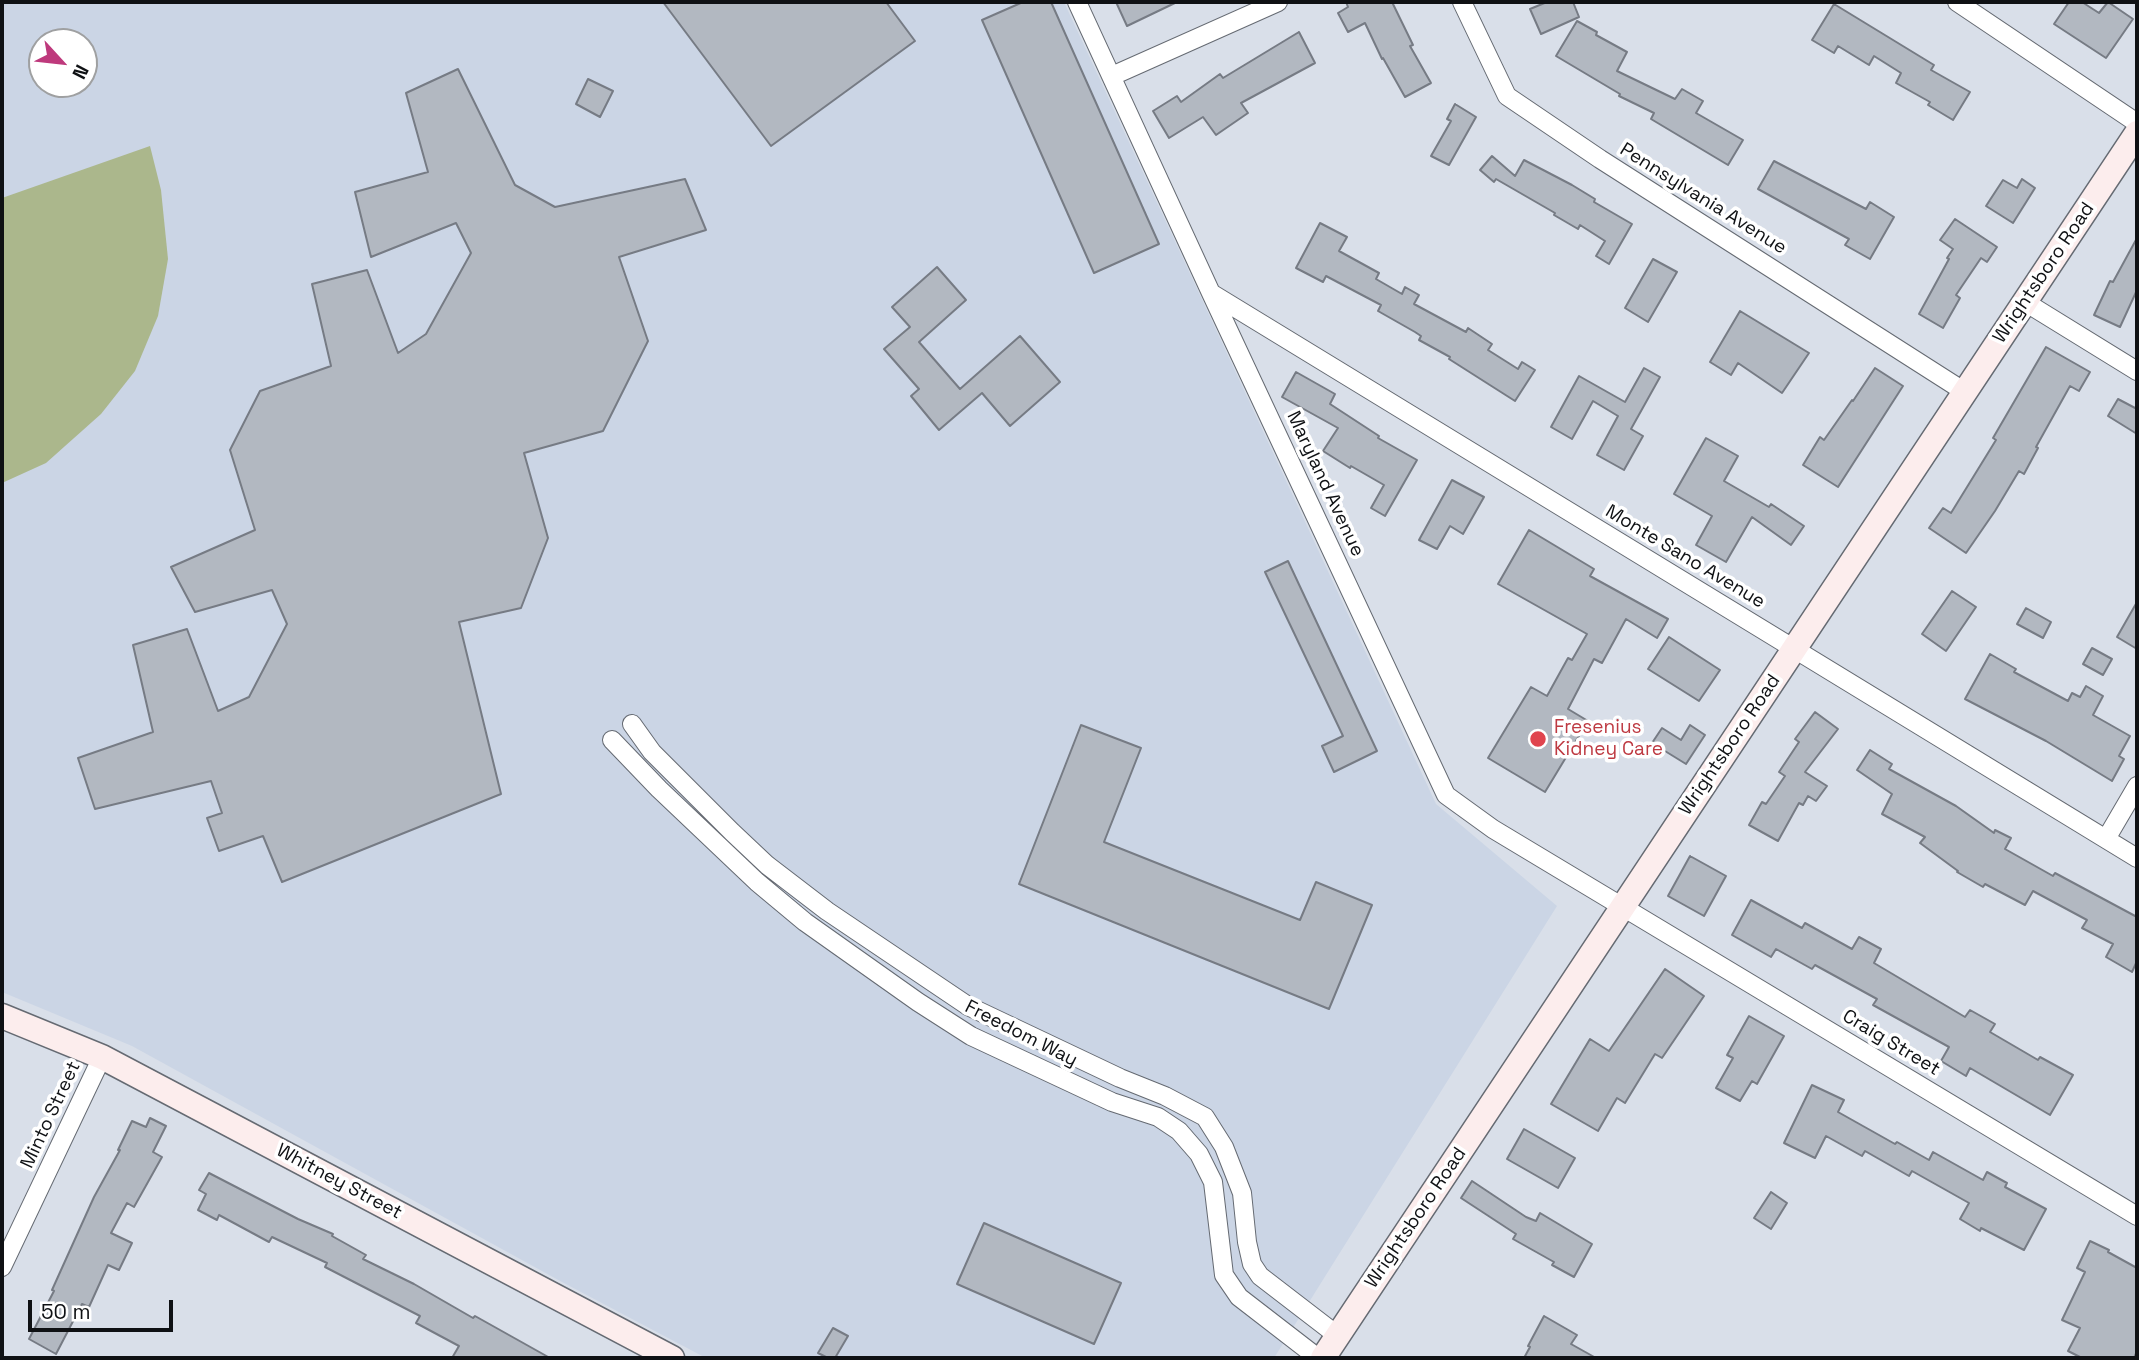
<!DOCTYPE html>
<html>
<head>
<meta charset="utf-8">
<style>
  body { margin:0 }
  #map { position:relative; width:2139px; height:1360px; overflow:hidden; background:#d9dfe9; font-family:"Space Grotesk",sans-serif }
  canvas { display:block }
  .frame { position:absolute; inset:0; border:4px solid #0f1114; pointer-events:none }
  .north { position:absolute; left:28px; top:28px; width:70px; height:70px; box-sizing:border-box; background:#fff; border:2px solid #9fa0a1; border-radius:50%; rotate:117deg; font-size:19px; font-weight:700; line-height:28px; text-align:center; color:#0f1114 }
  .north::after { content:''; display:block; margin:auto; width:24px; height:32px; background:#be397c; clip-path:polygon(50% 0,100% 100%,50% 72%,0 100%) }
  .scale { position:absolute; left:28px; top:1300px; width:145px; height:32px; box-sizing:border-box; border:4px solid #0f1114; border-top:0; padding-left:9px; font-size:21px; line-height:24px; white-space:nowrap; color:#0f1114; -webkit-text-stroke:5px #fff; paint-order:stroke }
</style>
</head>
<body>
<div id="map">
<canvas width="2139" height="1360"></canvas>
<div class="frame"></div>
<div class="north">N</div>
<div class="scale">50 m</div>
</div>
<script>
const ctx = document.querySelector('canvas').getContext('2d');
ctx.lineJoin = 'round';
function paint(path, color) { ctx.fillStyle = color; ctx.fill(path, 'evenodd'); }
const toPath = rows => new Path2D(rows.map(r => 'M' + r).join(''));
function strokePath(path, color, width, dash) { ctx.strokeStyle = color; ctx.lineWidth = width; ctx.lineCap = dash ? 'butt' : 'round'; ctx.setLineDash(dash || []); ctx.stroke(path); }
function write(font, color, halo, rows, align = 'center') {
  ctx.font = font + ' "Space Grotesk",sans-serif'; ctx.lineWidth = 7; ctx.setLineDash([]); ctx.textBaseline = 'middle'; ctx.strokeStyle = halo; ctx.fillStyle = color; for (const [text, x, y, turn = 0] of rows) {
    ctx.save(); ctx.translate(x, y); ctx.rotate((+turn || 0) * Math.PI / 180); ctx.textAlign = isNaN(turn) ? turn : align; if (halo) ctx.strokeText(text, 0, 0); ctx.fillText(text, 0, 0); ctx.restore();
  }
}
const built = toPath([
  [2,2,1064,2,1436,804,1557,906,1274,1358,706,1358,562,1282,132,1046,2,992],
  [42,42,84,42,84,84,42,84]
]);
const green = toPath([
  [150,146,161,190,168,259,158,316,135,371,101,414,46,463,2,483,2,198]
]);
const building = toPath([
  [663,2,886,2,915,41,771,146,663,2],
  [1023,2,1051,2,1159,244,1094,273,982,20,1023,2],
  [1116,2,1177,2,1127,26,1116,2],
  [1346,2,1392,2,1413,45,1410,46,1431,83,1405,97,1383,58,1382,59,1365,23,1348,32,1338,13,1348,7,1346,2],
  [1547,2,1573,2,1579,17,1541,34,1530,9,1547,2],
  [2069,2,2082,2,2099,13,2108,2,2133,19,2106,58,2054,24,2069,2],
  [1834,4,1934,65,1931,70,1970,92,1953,120,1928,105,1930,102,1896,83,1901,73,1874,56,1869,65,1838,46,1834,53,1812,40,1834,4],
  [1577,21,1597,32,1596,35,1627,52,1617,71,1675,99,1682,89,1703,101,1696,113,1743,140,1728,165,1651,119,1654,113,1619,96,1620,94,1556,56,1577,21],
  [1299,32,1315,63,1241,103,1248,113,1216,135,1203,117,1169,138,1153,111,1177,96,1181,102,1220,74,1223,78,1299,32],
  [458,69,515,185,555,207,685,179,706,230,619,257,648,341,603,431,524,453,548,538,521,608,459,622,501,794,282,882,263,836,219,851,207,818,222,813,211,781,95,809,78,758,153,732,133,645,187,629,218,711,249,697,287,624,272,590,195,612,171,567,255,530,230,450,260,391,331,366,312,284,367,270,398,353,426,334,471,253,456,223,371,257,355,192,428,172,406,93,458,69],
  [588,79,613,91,600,117,576,104,588,79],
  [1455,104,1476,117,1449,165,1431,156,1451,121,1447,119,1455,104],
  [1492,156,1515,176,1524,160,1572,185,1595,199,1594,202,1632,224,1609,264,1596,256,1605,241,1580,225,1578,229,1554,215,1555,213,1496,179,1494,182,1480,170,1492,156],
  [1774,161,1866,209,1870,202,1894,217,1870,259,1845,245,1849,239,1758,189,1774,161],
  [2022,179,2035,188,2013,223,1986,206,2003,180,2017,188,2022,179],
  [1955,219,1997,247,1987,262,1981,258,1956,295,1960,298,1943,328,1919,314,1949,259,1947,258,1953,249,1940,240,1955,219],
  [1320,223,1347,237,1339,251,1379,273,1376,279,1402,294,1405,287,1419,295,1414,304,1466,332,1468,328,1492,344,1488,350,1518,369,1522,362,1535,370,1515,401,1449,359,1450,357,1419,340,1421,336,1415,332,1378,311,1381,305,1326,276,1323,282,1296,268,1320,223],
  [2137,238,2137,290,2120,327,2094,315,2110,281,2113,282,2137,238],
  [1653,259,1677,272,1648,322,1625,308,1653,259],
  [937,267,966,300,919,342,960,389,1020,336,1060,382,1010,426,982,393,939,430,911,396,919,389,884,349,910,327,892,307,937,267],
  [1740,311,1809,353,1782,393,1738,363,1731,375,1710,362,1740,311],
  [2046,347,2090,372,2079,391,2070,386,2036,447,2038,448,2024,474,2019,471,1995,511,1966,553,1929,528,1943,508,1951,513,1996,440,1993,438,2046,347],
  [1644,368,1660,377,1631,429,1643,436,1624,470,1597,455,1618,416,1593,401,1572,439,1551,427,1579,376,1625,402,1644,368],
  [1875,368,1903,386,1838,487,1803,465,1820,437,1824,440,1852,400,1853,401,1875,368],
  [1296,372,1335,394,1330,404,1379,436,1378,438,1417,460,1385,516,1371,508,1384,485,1351,466,1350,468,1323,451,1338,428,1282,397,1296,372],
  [2118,399,2137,409,2137,434,2108,416,2118,399],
  [1706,438,1738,456,1724,481,1769,507,1771,504,1804,526,1791,545,1752,517,1726,562,1696,545,1712,516,1674,494,1706,438],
  [1452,480,1484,497,1463,534,1450,526,1437,549,1419,540,1452,480],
  [1529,530,1594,569,1590,576,1668,619,1657,638,1626,619,1602,663,1594,659,1568,709,1588,721,1545,792,1488,758,1531,687,1547,696,1568,658,1572,660,1587,634,1498,584,1529,530],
  [1288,561,1377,751,1334,772,1322,746,1343,736,1265,572,1288,561],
  [1952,591,1976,607,1946,651,1922,634,1952,591],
  [2137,602,2137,649,2117,637,2137,602],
  [2026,608,2051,622,2043,638,2017,624,2026,608],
  [1669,637,1720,670,1699,701,1648,669,1669,637],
  [2092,648,2112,659,2103,675,2083,664,2092,648],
  [1990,654,2016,669,2014,672,2068,701,2072,693,2080,697,2086,686,2103,696,2093,715,2130,736,2119,756,2124,759,2112,781,2046,741,1965,699,1990,654],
  [1815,712,1838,729,1805,772,1827,786,1816,801,1808,796,1803,805,1799,803,1778,841,1749,825,1762,802,1766,804,1785,776,1779,772,1799,742,1795,739,1815,712],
  [1081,725,1141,748,1104,842,1300,920,1316,882,1372,905,1329,1009,1019,884,1081,725],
  [1690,725,1705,735,1686,764,1652,743,1662,728,1681,740,1690,725],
  [1870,750,1892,764,1889,769,1956,806,1994,833,1995,830,2011,838,2005,849,2053,876,2055,873,2137,917,2137,961,2132,972,2106,957,2113,944,2082,928,2087,920,2033,891,2025,905,1985,884,1983,887,1957,872,1958,871,1920,843,1925,837,1882,814,1892,794,1857,770,1870,750],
  [1690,856,1726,876,1704,916,1668,896,1690,856],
  [1751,900,1802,928,1805,923,1852,949,1859,937,1881,949,1874,963,1965,1017,1970,1010,1995,1024,1990,1032,2038,1060,2040,1057,2073,1075,2050,1115,1970,1068,1966,1076,1941,1061,1949,1047,1873,1005,1877,999,1815,965,1812,969,1776,949,1771,957,1732,935,1751,900],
  [1665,969,1704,996,1662,1058,1655,1054,1625,1103,1617,1098,1598,1131,1551,1104,1590,1039,1609,1051,1665,969],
  [1749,1016,1784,1036,1757,1084,1752,1081,1740,1101,1716,1088,1733,1058,1727,1055,1749,1016],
  [1812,1085,1844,1100,1838,1112,1895,1144,1897,1142,1929,1160,1933,1152,1983,1180,1987,1172,2007,1183,2005,1187,2046,1209,2024,1250,1981,1228,1980,1231,1960,1219,1969,1203,1912,1171,1909,1176,1865,1151,1862,1156,1826,1136,1815,1158,1784,1143,1812,1085],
  [150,1118,166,1126,153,1152,162,1157,134,1207,127,1203,111,1233,132,1243,119,1270,108,1265,89,1307,82,1304,56,1354,29,1339,54,1291,52,1290,94,1197,120,1150,118,1150,132,1121,146,1127,150,1118],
  [1524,1129,1575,1158,1558,1188,1507,1159,1524,1129],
  [209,1173,298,1219,333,1234,332,1236,366,1255,363,1259,414,1284,473,1318,475,1316,550,1358,452,1358,459,1346,416,1323,420,1316,325,1267,327,1263,272,1237,269,1242,219,1215,217,1220,198,1210,206,1194,199,1190,209,1173],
  [1472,1181,1526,1217,1536,1221,1540,1213,1592,1244,1574,1277,1552,1265,1554,1262,1513,1239,1516,1234,1461,1198,1472,1181],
  [1771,1192,1787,1203,1771,1229,1754,1218,1771,1192],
  [984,1223,1121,1283,1094,1344,957,1284,984,1223],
  [2090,1241,2109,1250,2108,1252,2137,1268,2137,1351,2134,1358,2082,1358,2068,1351,2080,1328,2062,1320,2085,1272,2077,1268,2090,1241],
  [1544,1316,1577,1335,1571,1344,1596,1358,1524,1358,1530,1347,1528,1346,1544,1316],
  [833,1328,848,1336,835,1358,828,1358,818,1353,833,1328]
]);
const street = toPath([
  [1077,2,1211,293,1446,795,1493,829,2137,1216],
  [1462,2,1507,96,1600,159,1965,392],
  [1957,2,2137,123],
  [1112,76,1278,2],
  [1211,293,2137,858],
  [2025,302,2137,371],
  [632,724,652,752,732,832,767,865,827,911,968,1006,1120,1078,1165,1096,1205,1117,1224,1147,1242,1193,1247,1242,1252,1264,1260,1276,1338,1336],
  [612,740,659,789,757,882,805,922,918,1002,971,1036,1112,1102,1158,1117,1179,1131,1199,1154,1213,1182,1224,1275,1239,1297,1318,1358],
  [2106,839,2137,786],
  [2,1267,102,1057]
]);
const secondary = toPath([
  [2,1016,102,1057,672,1358],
  [1323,1358,2137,133]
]);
const markers = [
  [1538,739,9,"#e0444e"]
];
const streetNames = [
  ["Pennsylvania Avenue",1703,199,32],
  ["Wrightsboro Road",2044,273,-56],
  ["Maryland Avenue",1325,484,65],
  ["Monte Sano Avenue",1685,557,31],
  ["Wrightsboro Road",1730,745,-56],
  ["Freedom Way",1021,1034,27],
  ["Craig Street",1891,1043,31],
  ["Minto Street",51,1115,-65],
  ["Whitney Street",339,1182,28],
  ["Wrightsboro Road",1416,1218,-56]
];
const healthNames = [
  ["Fresenius",1554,728],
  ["Kidney Care",1554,750]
];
paint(built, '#cbd5e5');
paint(green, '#abb78c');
paint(building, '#b2b8c1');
strokePath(building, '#767b84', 2);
strokePath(street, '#656a72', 20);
strokePath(secondary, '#656a72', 27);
strokePath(street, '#fff', 18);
strokePath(secondary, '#fceded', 24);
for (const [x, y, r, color] of markers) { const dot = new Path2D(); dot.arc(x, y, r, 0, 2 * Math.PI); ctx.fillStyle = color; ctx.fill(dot); strokePath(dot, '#fff', 2.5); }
write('19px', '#0f1114', '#fff', streetNames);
write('19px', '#be3a42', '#fff', healthNames, 'left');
</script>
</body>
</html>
